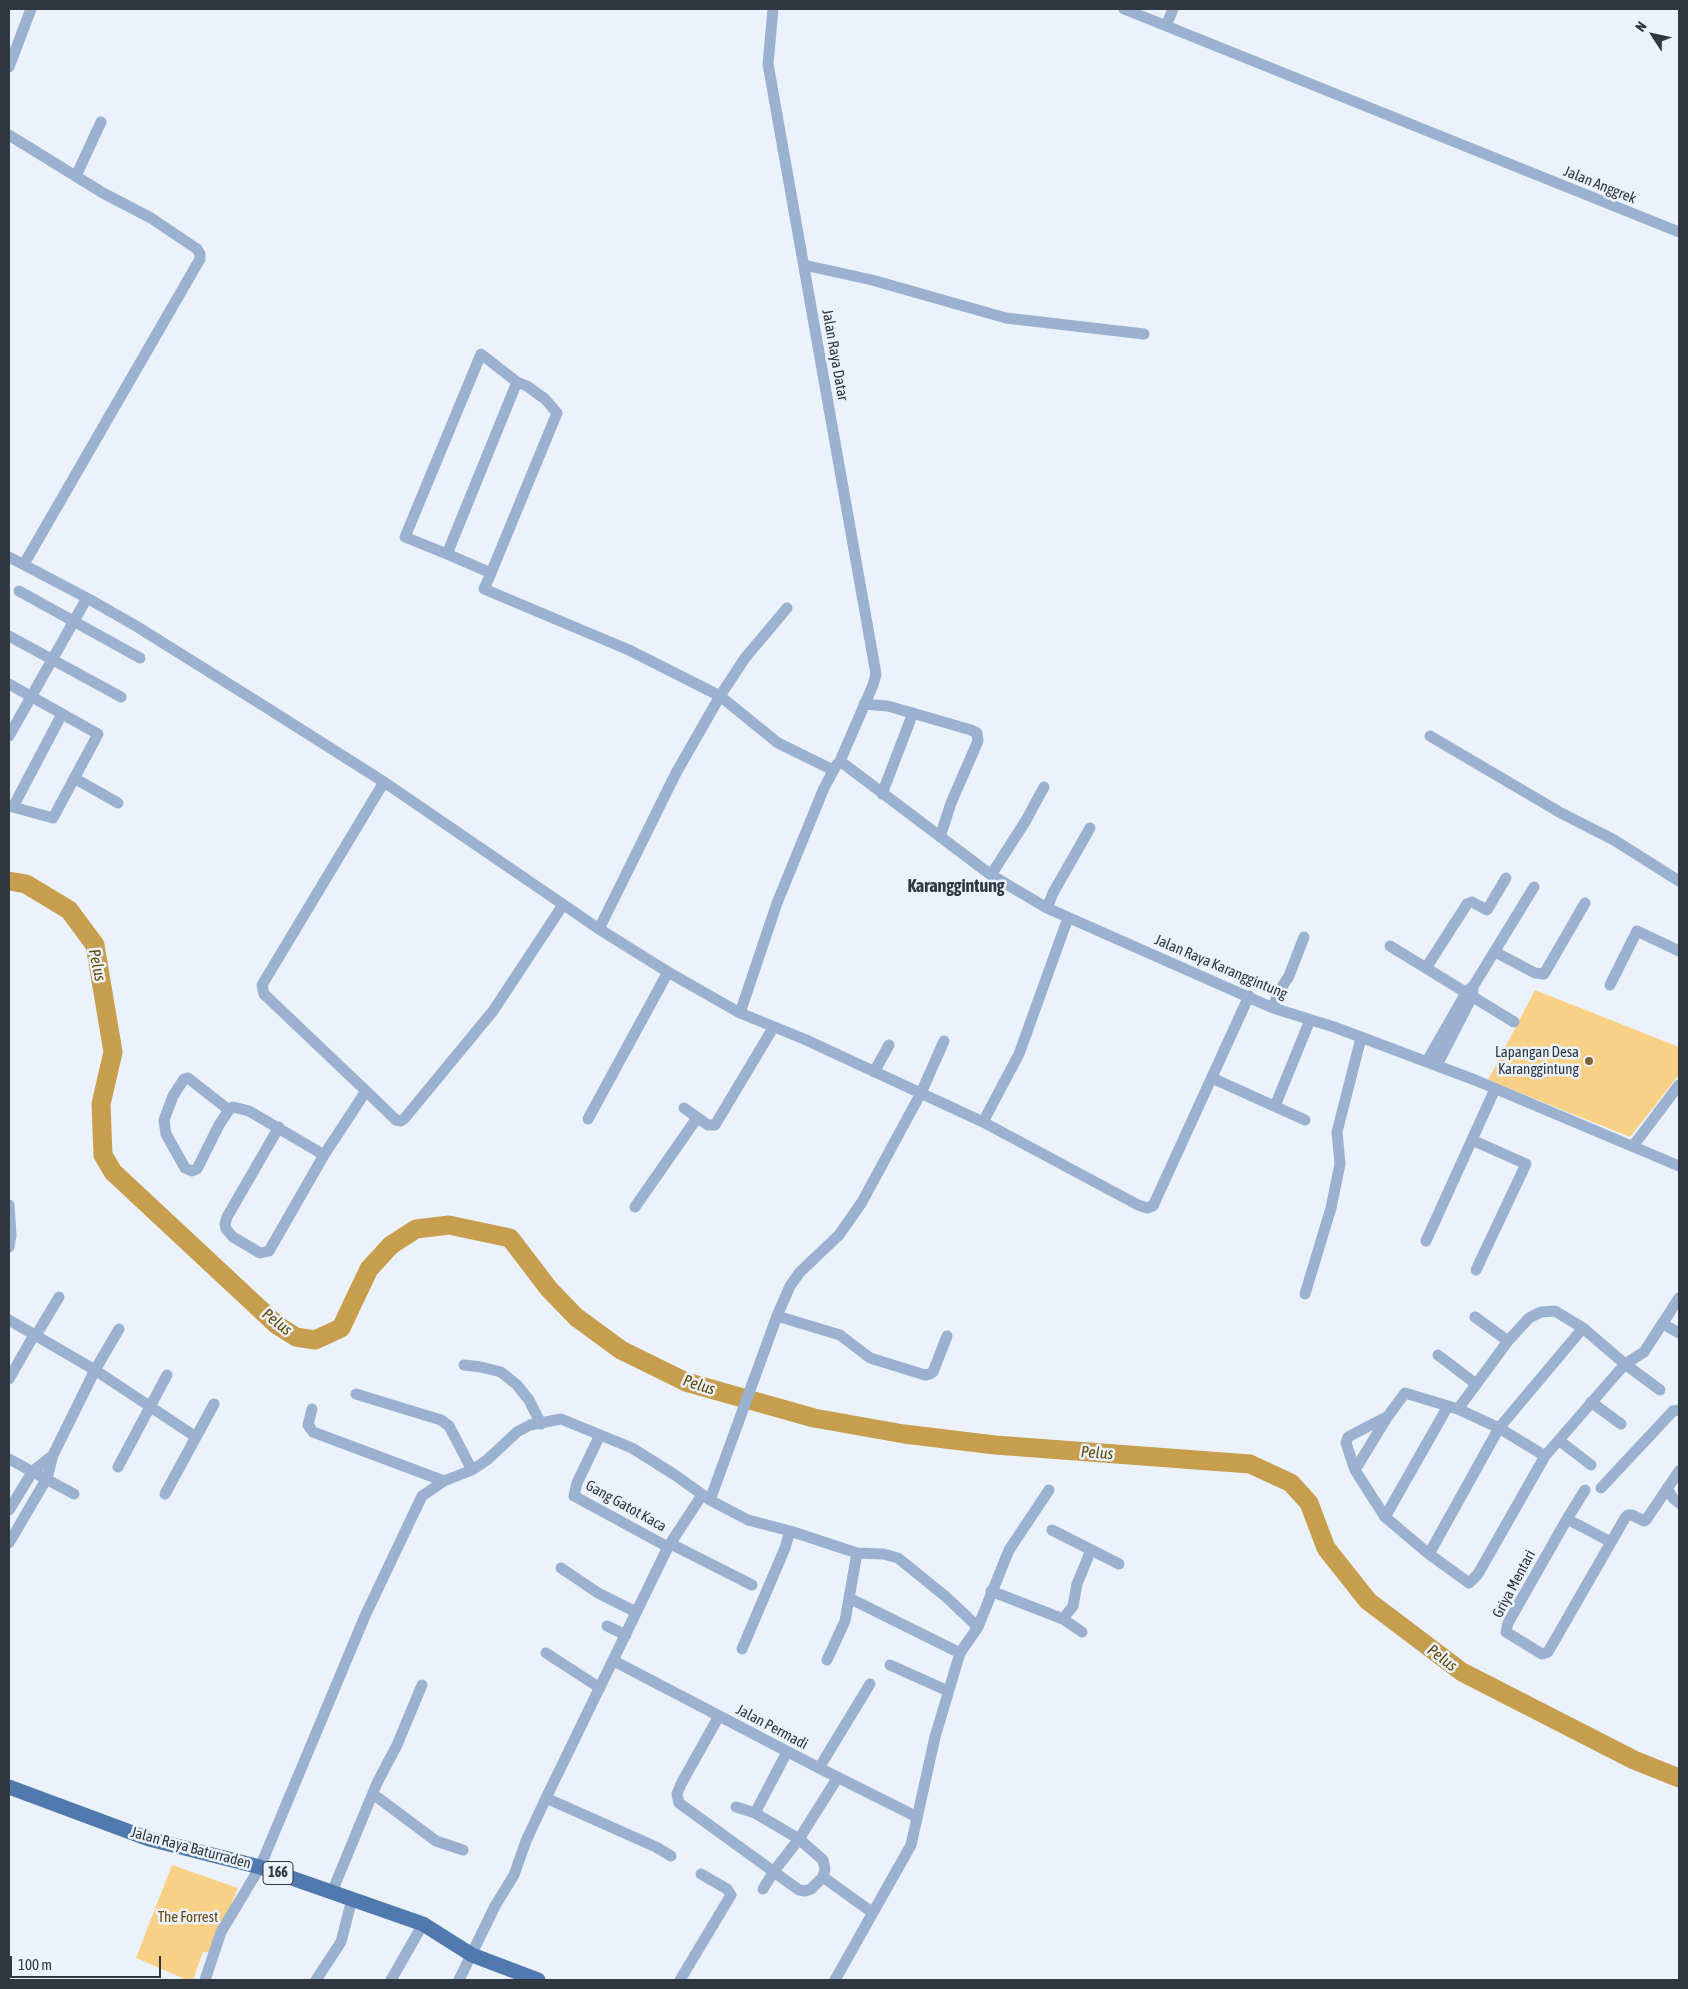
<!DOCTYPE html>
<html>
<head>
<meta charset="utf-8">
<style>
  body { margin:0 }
  #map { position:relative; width:1688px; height:1989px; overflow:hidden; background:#ebf2fc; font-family:"Asap Condensed",sans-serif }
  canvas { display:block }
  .frame { position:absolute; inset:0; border:10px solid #303740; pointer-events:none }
  .north { position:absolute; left:1628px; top:10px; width:50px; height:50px; -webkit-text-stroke:4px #ebf2fc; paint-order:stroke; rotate:305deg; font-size:14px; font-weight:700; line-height:20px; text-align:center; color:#303740 }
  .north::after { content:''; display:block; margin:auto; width:18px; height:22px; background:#303740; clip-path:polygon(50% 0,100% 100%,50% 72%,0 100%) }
  .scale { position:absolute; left:10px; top:1956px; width:151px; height:22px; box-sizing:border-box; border:2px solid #303740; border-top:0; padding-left:6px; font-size:15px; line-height:18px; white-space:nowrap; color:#303740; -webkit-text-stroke:4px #ebf2fc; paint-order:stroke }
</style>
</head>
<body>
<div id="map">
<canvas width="1688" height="1989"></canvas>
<div class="frame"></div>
<div class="north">N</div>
<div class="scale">100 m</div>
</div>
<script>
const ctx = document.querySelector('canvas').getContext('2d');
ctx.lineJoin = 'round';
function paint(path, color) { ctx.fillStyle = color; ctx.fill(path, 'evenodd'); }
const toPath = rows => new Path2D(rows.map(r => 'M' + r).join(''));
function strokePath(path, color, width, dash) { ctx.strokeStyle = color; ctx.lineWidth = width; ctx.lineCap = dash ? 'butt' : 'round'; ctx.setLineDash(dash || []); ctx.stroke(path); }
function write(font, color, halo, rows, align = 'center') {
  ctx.font = font + ' "Asap Condensed",sans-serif'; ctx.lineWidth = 5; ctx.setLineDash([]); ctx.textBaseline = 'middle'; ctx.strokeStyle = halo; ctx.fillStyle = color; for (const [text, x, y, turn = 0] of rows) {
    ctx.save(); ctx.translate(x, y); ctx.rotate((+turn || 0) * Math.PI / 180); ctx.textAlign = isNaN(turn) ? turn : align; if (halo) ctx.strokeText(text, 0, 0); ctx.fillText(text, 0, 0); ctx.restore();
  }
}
const green = toPath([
  [1535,990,1679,1047,1679,1075,1630,1137,1488,1080],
  [172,1865,238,1888,211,1952,203,1952,193,1980,187,1980,136,1958]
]);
const river = toPath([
  [9,881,26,884,69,910,95,945,113,1052,101,1104,103,1155,113,1172,277,1325,296,1337,315,1340,341,1328,369,1269,391,1245,416,1229,449,1225,510,1238,549,1289,576,1317,621,1350,686,1382,814,1418,904,1434,995,1445,1250,1464,1291,1483,1309,1503,1326,1548,1368,1601,1462,1672,1634,1760,1679,1778]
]);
const street = toPath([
  [773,9,768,64,876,674,873,685,840,761,991,875,1047,908,1273,1008,1334,1027,1475,1080,1679,1166],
  [1124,9,1679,232],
  [1166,26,1173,9],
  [9,67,31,9],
  [9,135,103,193,151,218,197,249,200,254,200,259,24,564],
  [76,176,101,122],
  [804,265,872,280,1006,318,1144,334],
  [447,554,405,537,481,354,517,382],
  [9,557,87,598,136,626,264,706,384,782,599,929,668,972,740,1013,804,1039,983,1122,1138,1205,1147,1208,1153,1206,1249,996],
  [491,573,447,554,517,382,527,386,545,399,557,413,491,573,484,589,629,650,720,696,778,743,833,770],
  [19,591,140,658],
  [9,636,121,697],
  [9,684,98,734,53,818,9,806],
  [864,704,888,706,971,730,977,733,978,741,951,803,940,837],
  [9,736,87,598],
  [1430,736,1561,813,1614,840,1679,881],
  [74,778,118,803],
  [882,794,913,713],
  [13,807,62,714],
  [991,875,1025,822,1044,787],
  [1047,908,1053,893,1090,828],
  [599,929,676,773,720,696,745,658,787,608],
  [1390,946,1514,1022],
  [1495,952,1535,973,1544,974,1585,903],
  [1426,968,1467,904,1472,902,1487,910,1506,878],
  [1610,985,1637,931,1679,951],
  [1273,1008,1278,993,1289,976,1304,937],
  [740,1013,777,903,824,788,837,764],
  [1427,1061,1466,993,1474,985,1534,887],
  [1437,1065,1472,997,1473,990],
  [874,1072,889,1045],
  [1212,1078,1305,1120],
  [366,1091,264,994,262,985,384,782],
  [1275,1106,1310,1020],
  [684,1108,708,1125,715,1125,773,1028],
  [229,1110,188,1078,184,1079,173,1096,164,1120,166,1134,185,1168,192,1171,197,1169,219,1125,229,1110,233,1107,249,1111,324,1155],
  [588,1119,668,972],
  [983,1122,1019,1054,1068,918],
  [279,1127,227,1217,225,1224,226,1229,233,1237,260,1253,269,1251,324,1155,366,1091,396,1120,401,1121,404,1119,493,1011,563,905],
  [1472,1140,1526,1164,1476,1270],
  [1633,1146,1679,1085],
  [9,1205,11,1235,9,1247],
  [635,1207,697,1118],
  [1426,1241,1495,1089],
  [1305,1294,1331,1208,1340,1164,1337,1132,1361,1038],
  [777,1316,840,1335,870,1358,925,1375,930,1374,933,1372,947,1336],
  [1475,1317,1508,1341],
  [9,1320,95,1370,196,1437],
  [1663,1324,1679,1333],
  [1438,1355,1476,1384],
  [464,1365,481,1367,501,1372,517,1385,529,1400,541,1424],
  [9,1379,34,1335,38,1332,59,1297],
  [356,1394,441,1420,449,1426,472,1470],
  [1591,1402,1621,1424],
  [312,1409,308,1425,313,1432,444,1481],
  [1458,1409,1508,1341,1529,1318,1541,1312,1555,1311,1583,1328,1625,1364,1660,1390],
  [1388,1416,1348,1437,1346,1443,1355,1470,1385,1517,1429,1554,1469,1583,1478,1574,1545,1456,1625,1364,1644,1352,1679,1298],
  [600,1435,577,1483,574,1496,668,1547],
  [1560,1441,1591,1465],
  [9,1459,74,1494],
  [118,1467,167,1375],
  [1355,1470,1388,1416,1405,1393,1458,1409,1499,1428,1545,1456],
  [1601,1488,1673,1411,1679,1410],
  [1667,1488,1673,1498,1679,1503],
  [165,1494,214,1404],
  [710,1500,777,1316,790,1286,800,1272,839,1235,862,1202,921,1093,944,1041],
  [9,1510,33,1471,53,1455],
  [1385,1517,1448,1406],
  [1567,1519,1585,1490],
  [1052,1530,1119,1564],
  [1611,1542,1567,1519,1508,1623,1506,1632,1542,1654,1548,1652,1625,1518,1628,1515,1632,1515,1644,1521,1646,1520,1679,1471],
  [9,1543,47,1478,53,1455,95,1370,119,1329],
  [671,1544,752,1585],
  [1429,1554,1499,1428,1583,1328],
  [561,1568,598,1593,636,1612],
  [991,1591,1063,1619,1082,1632],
  [849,1598,960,1653],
  [1063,1619,1073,1606,1077,1584,1091,1550],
  [607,1626,626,1635],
  [742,1649,785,1548,790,1531],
  [546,1653,600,1688],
  [827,1660,845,1621,857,1553],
  [614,1661,819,1768,917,1817],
  [890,1665,948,1691],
  [719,1716,681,1784,677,1794,679,1803,799,1890,805,1891,811,1889,823,1877,825,1869,823,1860,799,1839,755,1813,736,1807],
  [819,1768,870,1684],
  [373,1794,436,1841,463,1850],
  [546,1798,656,1847,671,1856],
  [755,1813,787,1752],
  [823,1877,873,1913],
  [763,1889,774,1871,799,1839,838,1777],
  [332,1892,377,1783,397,1745,422,1685],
  [205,1980,221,1932,260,1867,365,1616,422,1496,444,1481,472,1470,487,1460,517,1432,530,1425,561,1419,632,1448,675,1475,710,1500,748,1520,790,1531,857,1553,883,1554,898,1558,945,1596,978,1627],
  [316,1980,341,1942,352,1899],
  [391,1980,423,1924],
  [459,1980,495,1906,514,1875,526,1841,546,1798,668,1547,702,1495],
  [680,1980,731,1895,727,1889,701,1874],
  [835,1980,911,1845,935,1737,960,1653,978,1627,1009,1550,1049,1490]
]);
const primary = toPath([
  [9,1787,149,1839,260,1867,423,1924,472,1955,538,1980]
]);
const markers = [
  [1589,1061,5,"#7c6435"]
];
const shields = [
  [278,1873,30]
];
const shieldNames = [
  ["166",278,1873]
];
const streetNames = [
  ["Jalan Anggrek",1600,185,22],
  ["Jalan Raya Datar",835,355,80],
  ["Jalan Raya Karanggintung",1221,967,23],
  ["Gang Gatot Kaca",626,1506,29],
  ["Griya Mentari",1514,1584,-62],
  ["Jalan Permadi",772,1727,28],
  ["Jalan Raya Baturraden",191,1848,15]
];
const poiNames = [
  ["Lapangan Desa",1579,1052],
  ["Karanggintung",1579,1069]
];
const parkNames = [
  ["The Forrest",188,1917]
];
const waterNames = [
  ["Pelus",97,965,78],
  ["Pelus",277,1322,38],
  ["Pelus",699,1385,18],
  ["Pelus",1097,1453,4],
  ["Pelus",1442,1658,37]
];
const quarterNames = [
  ["Karanggintung",956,886]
];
paint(green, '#f9d186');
strokePath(river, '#c69e4d', 19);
strokePath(street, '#9ab1cf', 11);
strokePath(primary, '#507aae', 15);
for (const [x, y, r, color] of markers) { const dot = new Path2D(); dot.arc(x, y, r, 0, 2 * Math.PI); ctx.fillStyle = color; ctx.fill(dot); strokePath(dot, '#ebf2fc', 2); }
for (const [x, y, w] of shields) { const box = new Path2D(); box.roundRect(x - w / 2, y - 11.5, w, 23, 4); ctx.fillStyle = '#ebf2fc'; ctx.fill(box); strokePath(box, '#303740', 1); }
write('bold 14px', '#303740', null, shieldNames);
write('15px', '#303740', '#ebf2fc', streetNames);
write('15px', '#303740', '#ebf2fc', poiNames, 'right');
write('15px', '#684c0c', '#ebf2fc', parkNames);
write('italic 16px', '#624704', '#ebf2fc', waterNames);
write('bold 18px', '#303740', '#ebf2fc', quarterNames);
</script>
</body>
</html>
